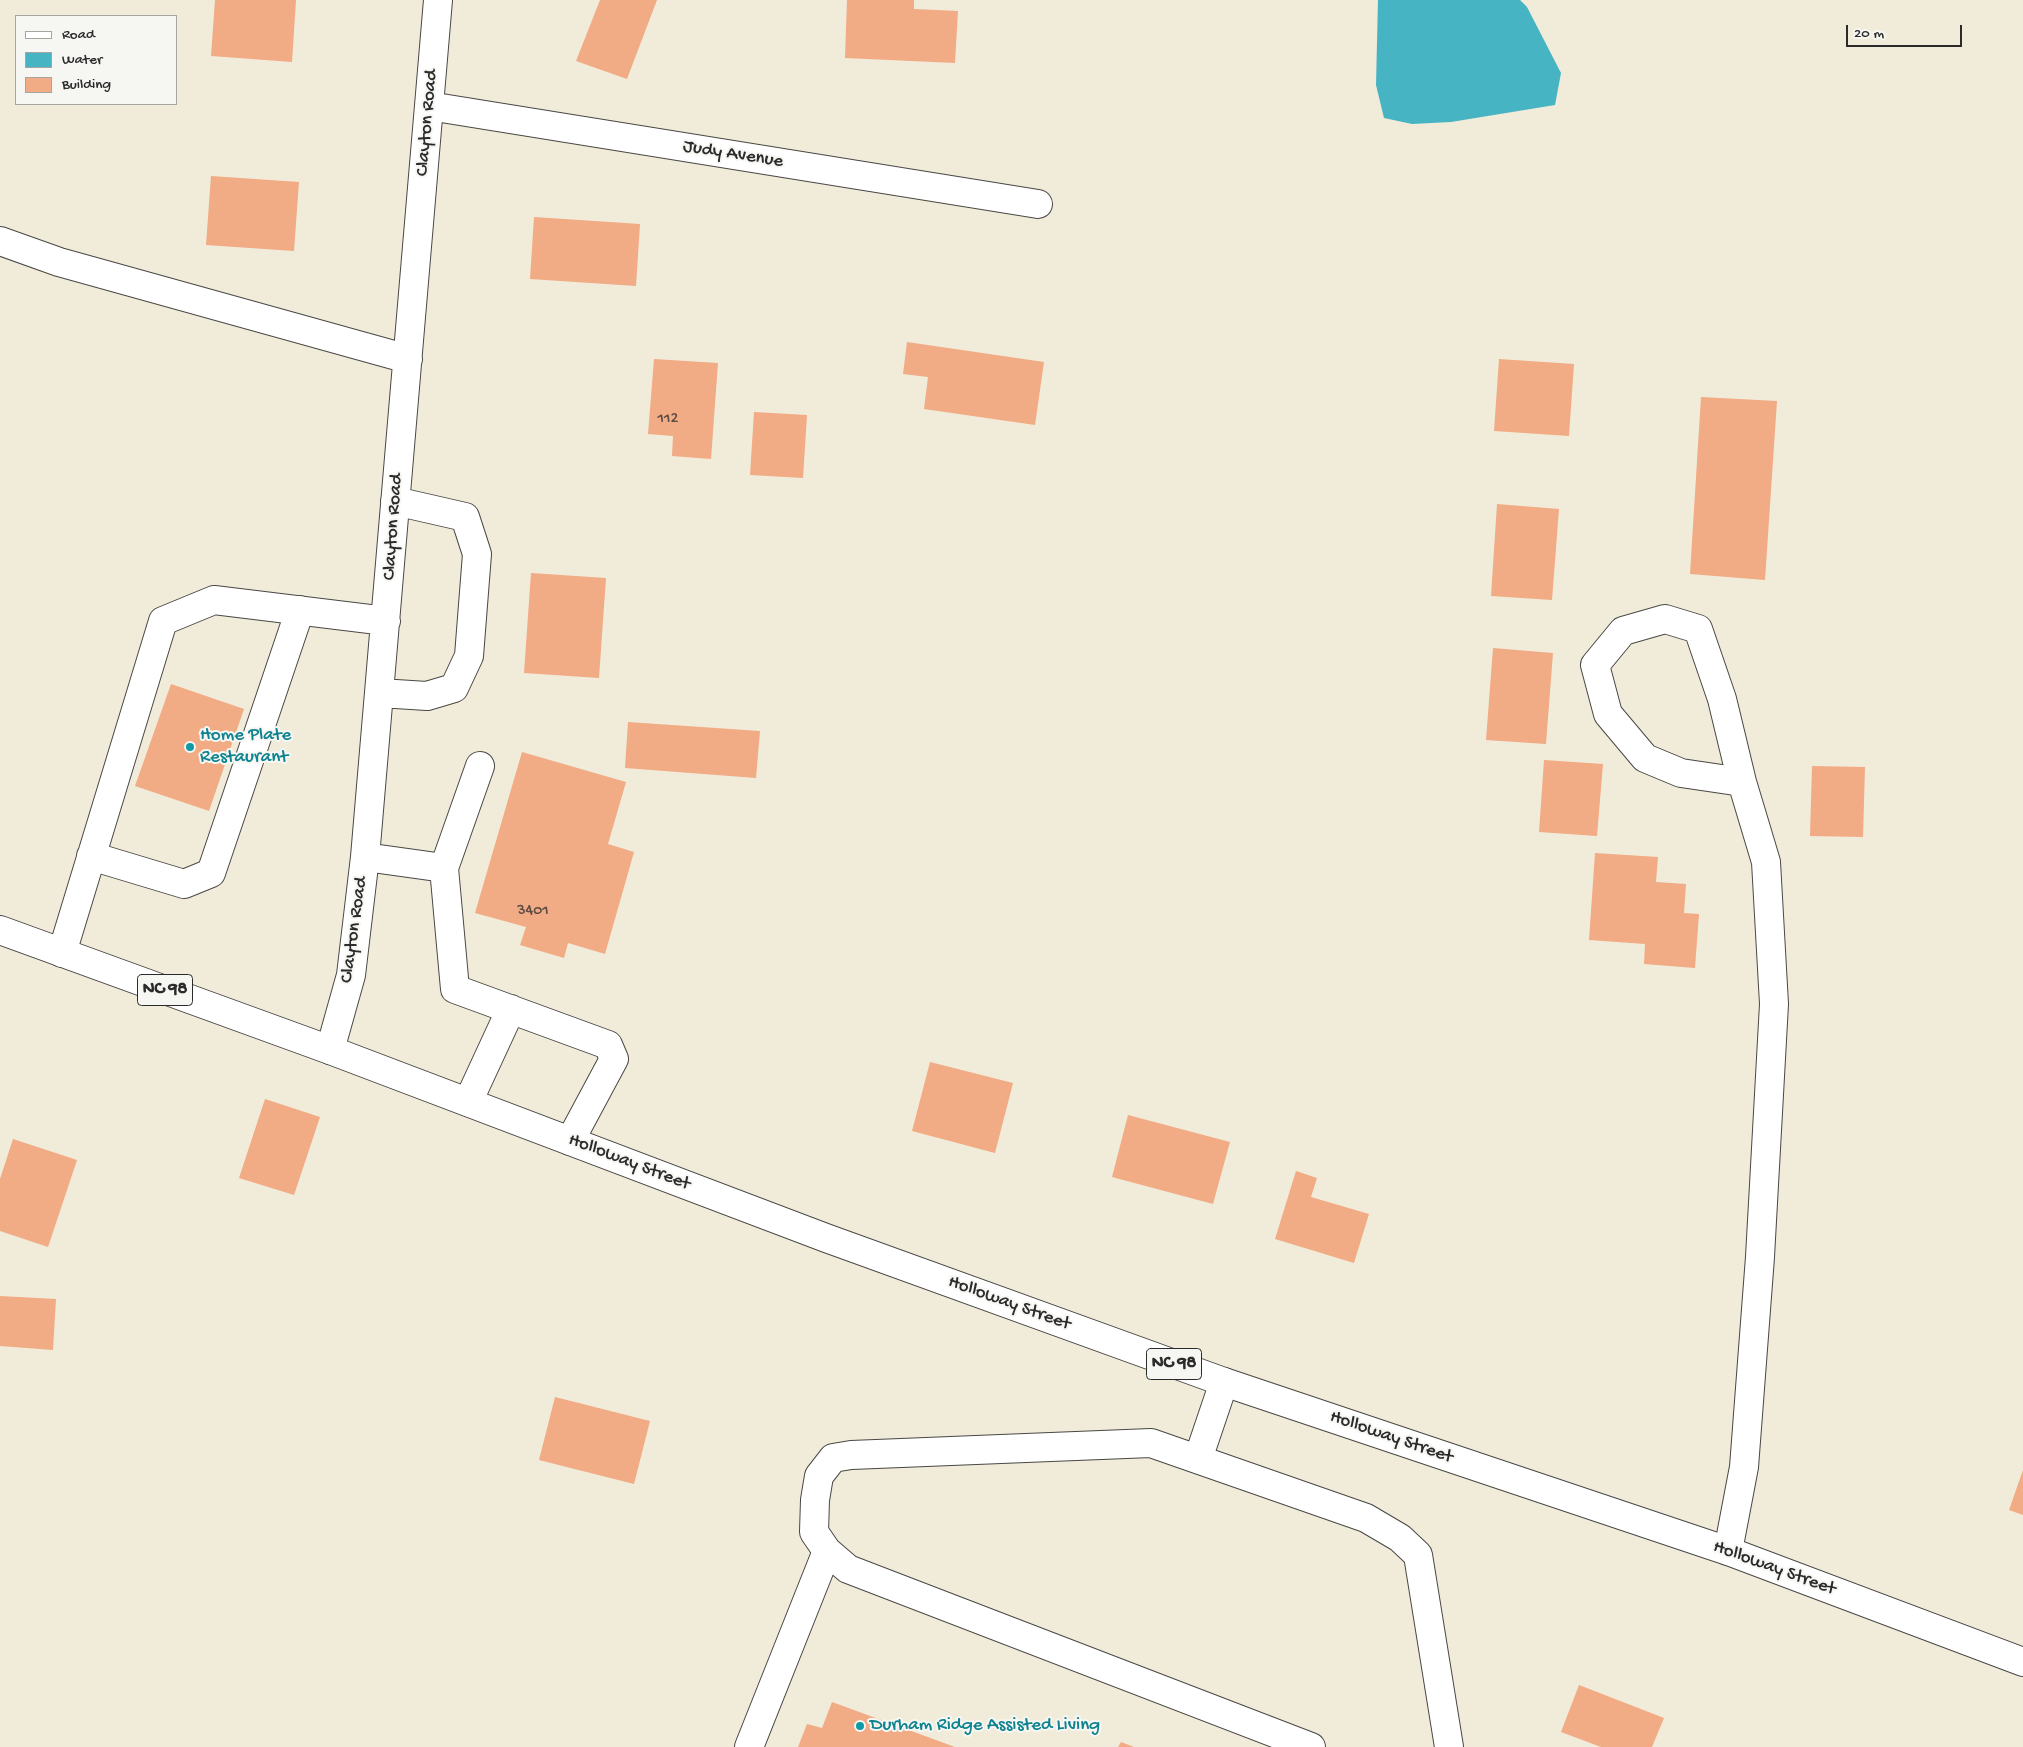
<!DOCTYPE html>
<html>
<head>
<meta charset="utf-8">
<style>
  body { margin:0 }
  #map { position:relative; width:2023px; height:1747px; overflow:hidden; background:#f1ebd9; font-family:"Gochi Hand",sans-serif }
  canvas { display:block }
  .legend { position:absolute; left:15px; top:15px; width:162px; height:90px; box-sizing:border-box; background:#f6f6f2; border:1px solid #a5a5a2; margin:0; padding:6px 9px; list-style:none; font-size:15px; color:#2b2b2b }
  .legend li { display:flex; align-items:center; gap:10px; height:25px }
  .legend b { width:25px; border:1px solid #a5a5a2 }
  .scale { position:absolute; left:1846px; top:25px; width:116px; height:22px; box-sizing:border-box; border:2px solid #2b2b2b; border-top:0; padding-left:6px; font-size:15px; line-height:18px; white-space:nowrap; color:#2b2b2b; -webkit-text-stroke:4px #f6f6f2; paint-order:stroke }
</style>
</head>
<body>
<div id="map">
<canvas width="2023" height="1747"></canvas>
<ul class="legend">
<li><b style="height:6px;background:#fff"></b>Road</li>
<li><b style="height:14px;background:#47b4c4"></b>Water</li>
<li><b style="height:14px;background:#f1ab85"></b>Building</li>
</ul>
<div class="scale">20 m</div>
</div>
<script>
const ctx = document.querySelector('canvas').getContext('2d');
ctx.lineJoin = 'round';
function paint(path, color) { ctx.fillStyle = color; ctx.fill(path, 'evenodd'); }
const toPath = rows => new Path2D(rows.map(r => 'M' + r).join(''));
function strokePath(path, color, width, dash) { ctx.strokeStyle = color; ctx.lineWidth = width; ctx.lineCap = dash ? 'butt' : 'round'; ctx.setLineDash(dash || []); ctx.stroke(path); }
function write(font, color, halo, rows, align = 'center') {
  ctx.font = font + ' "Gochi Hand",sans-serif'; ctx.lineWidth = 4; ctx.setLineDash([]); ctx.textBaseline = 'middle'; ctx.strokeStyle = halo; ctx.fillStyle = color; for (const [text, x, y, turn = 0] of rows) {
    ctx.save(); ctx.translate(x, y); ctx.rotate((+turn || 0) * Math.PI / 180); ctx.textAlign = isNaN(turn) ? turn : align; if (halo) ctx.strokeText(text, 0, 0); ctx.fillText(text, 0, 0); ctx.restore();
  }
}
const water = toPath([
  [1378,0,1520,0,1527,7,1561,73,1555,105,1451,122,1412,124,1384,118,1376,85]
]);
const building = toPath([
  [215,0,296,0,292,62,211,56],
  [600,0,657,0,627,79,576,61],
  [847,0,914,0,914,9,958,11,955,63,845,58],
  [211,176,299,182,294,251,206,245],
  [534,217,640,224,636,286,530,279],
  [907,342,1044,362,1035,425,924,409,928,377,903,374],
  [654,359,718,363,711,459,672,456,673,436,648,434],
  [1499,359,1574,364,1569,436,1494,431],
  [1701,397,1777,401,1765,580,1690,574],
  [754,412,807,415,803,478,750,475],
  [1497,504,1559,509,1552,600,1491,596],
  [531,573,606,578,599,678,524,673],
  [1493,648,1553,653,1546,744,1486,740],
  [171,684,244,709,209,811,135,786],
  [628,722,760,731,756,778,625,768],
  [522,752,626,782,608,844,634,852,605,954,568,943,564,958,520,945,526,927,475,913],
  [1544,760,1603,764,1597,836,1539,832],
  [1812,766,1865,767,1863,837,1810,836],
  [1595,853,1658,857,1656,882,1686,884,1684,913,1699,914,1695,968,1644,964,1645,944,1589,940],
  [930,1062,1013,1083,995,1153,912,1131],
  [265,1099,320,1117,294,1195,239,1178],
  [1128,1115,1230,1142,1213,1204,1112,1177],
  [13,1139,77,1160,48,1247,0,1231,0,1179],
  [1296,1171,1317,1178,1311,1197,1369,1214,1354,1263,1275,1239],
  [0,1296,56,1299,53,1350,0,1346],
  [555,1397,650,1421,634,1484,539,1460],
  [2023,1470,2023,1515,2009,1510],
  [1579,1685,1664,1718,1652,1747,1601,1747,1561,1732],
  [832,1702,955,1747,798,1747,807,1724,822,1728],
  [1121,1742,1134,1747,1118,1747]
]);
const minor = toPath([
  [429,106,1038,204],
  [0,241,59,262,408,359],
  [380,693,427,696,454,688,469,656,477,554,465,517,395,501],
  [91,856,184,884,211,873,300,610],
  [365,857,444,868,480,766],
  [444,868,455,989,608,1045,614,1059,570,1141],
  [62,953,163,621,214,600,386,621],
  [330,1050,351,975,365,857,438,0],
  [468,1102,511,1009],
  [1198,1459,1224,1382],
  [1728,1551,1744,1467,1760,1257,1774,1004,1766,862,1742,782,1722,699,1698,629,1665,619,1623,631,1595,665,1608,714,1645,758,1681,773,1742,782],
  [749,1747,827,1551],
  [1311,1747,848,1569,827,1551,814,1532,815,1500,819,1476,833,1458,851,1455,1151,1443,1366,1518,1400,1538,1418,1555,1449,1747]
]);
const highway = toPath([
  [0,930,330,1050,826,1238,1224,1382,1728,1551,2023,1662]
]);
const markers = [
  [190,747,5,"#0f9aa8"],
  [860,1726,5,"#0f9aa8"]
];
const numberNames = [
  ["112",668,420],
  ["3401",533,912]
];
const shields = [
  [165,990,55],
  [1174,1364,55]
];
const shieldNames = [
  ["NC 98",165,990],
  ["NC 98",1174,1364]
];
const streetNames = [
  ["Clayton Road",428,123,-85],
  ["Judy Avenue",733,155,9],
  ["Clayton Road",394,527,-86],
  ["Clayton Road",355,930,-82],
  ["Holloway Street",629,1163,21],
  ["Holloway Street",1009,1304,20],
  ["Holloway Street",1391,1438,19],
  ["Holloway Street",1774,1569,20]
];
const cultureNames = [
  ["Home Plate",200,736],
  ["Restaurant",200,758],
  ["Durham Ridge Assisted Living",870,1726]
];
paint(water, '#47b4c4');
paint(building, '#f1ab85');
strokePath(minor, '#494845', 30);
strokePath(highway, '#494845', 30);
strokePath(minor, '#fff', 28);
strokePath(highway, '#fff', 28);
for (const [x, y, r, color] of markers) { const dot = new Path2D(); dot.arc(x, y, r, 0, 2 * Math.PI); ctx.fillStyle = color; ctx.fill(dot); strokePath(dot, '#f6f6f2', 2); }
write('16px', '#5c4b42', null, numberNames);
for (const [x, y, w] of shields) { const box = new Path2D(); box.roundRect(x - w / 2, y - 15.5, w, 31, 4); ctx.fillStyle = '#f6f6f2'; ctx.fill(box); strokePath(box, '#2b2b2b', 1); }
write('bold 18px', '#2b2b2b', null, shieldNames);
write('19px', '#2b2b2b', '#f6f6f2', streetNames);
write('19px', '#0d838f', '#f6f6f2', cultureNames, 'left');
</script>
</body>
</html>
